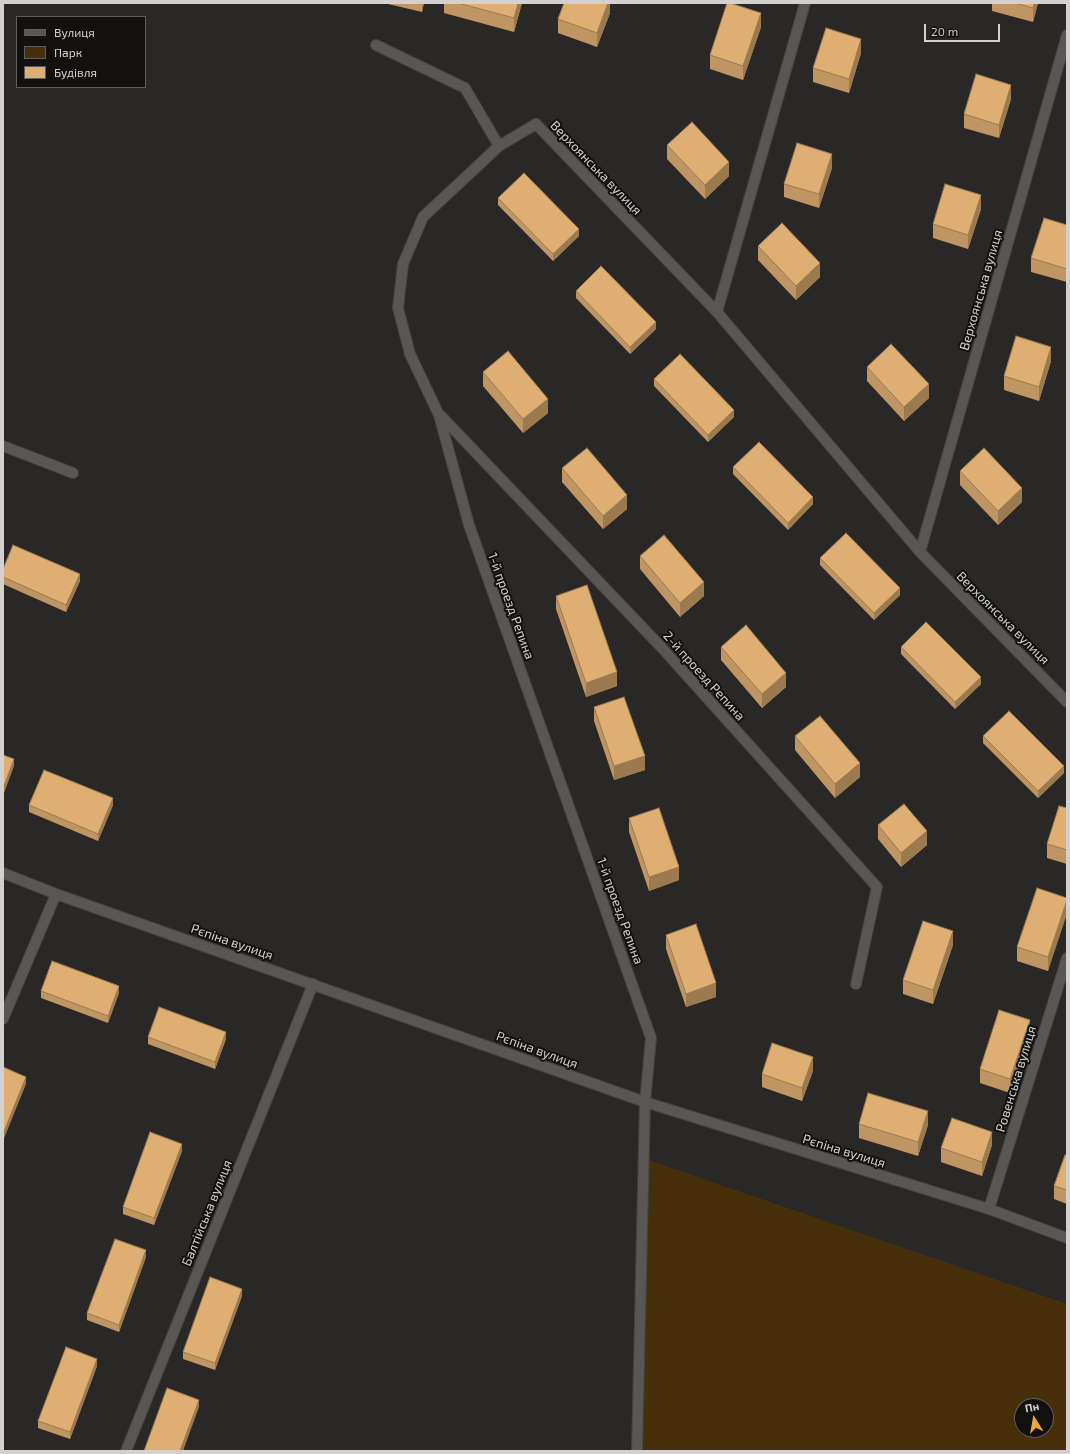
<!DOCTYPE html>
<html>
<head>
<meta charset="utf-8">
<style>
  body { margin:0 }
  #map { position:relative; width:1070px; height:1454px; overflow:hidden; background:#2a2826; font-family:"Exo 2",sans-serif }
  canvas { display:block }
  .frame { position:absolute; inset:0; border:4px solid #d2d1cf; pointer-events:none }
  .legend { position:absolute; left:16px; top:16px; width:130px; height:72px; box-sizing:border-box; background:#121110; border:1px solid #5f5e5c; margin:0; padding:5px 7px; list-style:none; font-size:12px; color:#d2d1cf }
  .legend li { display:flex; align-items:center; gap:8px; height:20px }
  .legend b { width:20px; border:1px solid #5f5e5c }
  .north { position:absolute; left:1014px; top:1398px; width:40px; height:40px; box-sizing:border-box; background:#121110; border:1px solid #5f5e5c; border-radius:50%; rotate:349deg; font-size:11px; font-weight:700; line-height:16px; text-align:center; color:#d2d1cf }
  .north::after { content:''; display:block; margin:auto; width:14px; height:18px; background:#f0a63f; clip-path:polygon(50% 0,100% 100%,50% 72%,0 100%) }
  .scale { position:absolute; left:924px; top:24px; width:76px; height:18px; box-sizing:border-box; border:2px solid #d2d1cf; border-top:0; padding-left:5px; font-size:12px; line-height:14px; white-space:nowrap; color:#d2d1cf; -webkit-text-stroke:3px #121110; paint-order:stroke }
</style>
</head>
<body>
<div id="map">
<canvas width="1070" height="1454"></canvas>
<div class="frame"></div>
<ul class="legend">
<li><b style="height:5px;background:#595754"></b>Вулиця</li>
<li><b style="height:11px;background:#482f0b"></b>Парк</li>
<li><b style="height:11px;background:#deae73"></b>Будівля</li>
</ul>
<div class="north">Пн</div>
<div class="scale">20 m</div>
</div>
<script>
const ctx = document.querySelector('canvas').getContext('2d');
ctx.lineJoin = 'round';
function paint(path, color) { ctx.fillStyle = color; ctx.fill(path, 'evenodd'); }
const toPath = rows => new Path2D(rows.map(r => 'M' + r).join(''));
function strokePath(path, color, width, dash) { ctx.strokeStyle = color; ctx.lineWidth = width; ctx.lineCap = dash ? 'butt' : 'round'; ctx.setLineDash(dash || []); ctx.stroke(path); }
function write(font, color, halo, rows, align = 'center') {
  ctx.font = font + ' "Exo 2",sans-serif'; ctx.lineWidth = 4; ctx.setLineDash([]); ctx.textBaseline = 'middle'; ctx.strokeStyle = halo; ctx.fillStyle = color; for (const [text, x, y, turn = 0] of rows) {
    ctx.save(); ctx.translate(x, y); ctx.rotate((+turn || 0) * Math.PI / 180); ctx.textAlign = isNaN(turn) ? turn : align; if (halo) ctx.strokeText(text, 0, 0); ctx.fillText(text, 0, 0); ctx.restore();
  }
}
const green = toPath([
  [648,1160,1067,1304,1067,1451,643,1451],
  [1022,1406,1046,1406,1046,1430,1022,1430]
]);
const minor = toPath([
  [376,45,465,88,499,146,536,124,717,312,920,552,1067,702],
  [499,146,423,217,403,264,398,308,410,354,439,415,469,525,651,1038,645,1102,637,1451],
  [717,312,805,3],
  [441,416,662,648,877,887,856,984],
  [3,446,73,473],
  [920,552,1067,35],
  [3,873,56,894,645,1102,989,1209,1067,1238],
  [3,1019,56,894],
  [989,1209,1067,958],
  [126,1451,313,984]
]);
const wall = toPath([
  [384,3,424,3,422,12],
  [444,3,522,3,514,32,444,13],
  [610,3,610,13,597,47,558,33,558,19],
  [992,3,1038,3,1033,22,992,11],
  [761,27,743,80,710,69,710,55],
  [861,53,849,93,813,82,813,68],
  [1011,99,999,138,964,128,964,114],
  [667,145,729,176,705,199,667,159],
  [832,168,819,208,784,197,784,184],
  [498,198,579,236,553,261,498,205],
  [981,209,968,249,933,238,933,224],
  [1067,225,1067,282,1031,272,1031,258],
  [758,246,820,277,796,300,758,260],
  [576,291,656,329,630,354,576,298],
  [1051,361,1039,401,1004,390,1004,376],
  [867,367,929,398,904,421,867,381],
  [483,372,548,413,523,433,483,386],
  [654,379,734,417,708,442,654,386],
  [733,467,813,504,788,530,733,474],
  [562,468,627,509,603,529,562,482],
  [960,471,1022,502,998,525,960,485],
  [640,556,704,596,680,617,640,569],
  [820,558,900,595,874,620,820,565],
  [3,569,80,581,66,612,3,584],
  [556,596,617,686,586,697,556,609],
  [721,647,786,687,762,708,721,660],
  [901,647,981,684,955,709,901,654],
  [594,707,645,770,614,780,594,721],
  [795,736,860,777,835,798,795,750],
  [983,736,1064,773,1038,798,983,743],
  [29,805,113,805,98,841,29,812],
  [1067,808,1067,864,1047,858,1047,844],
  [629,818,679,880,649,891,629,832],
  [878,825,927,845,901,867,878,839],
  [1067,898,1048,971,1017,961,1017,947],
  [666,935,716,997,686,1007,666,949],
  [953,945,933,1004,903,994,903,980],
  [41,991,119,993,108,1023,41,998],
  [1030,1034,1010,1093,980,1083,980,1069],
  [148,1037,226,1039,215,1069,148,1044],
  [813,1071,802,1101,762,1087,762,1074],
  [859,1124,928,1125,918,1156,859,1138],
  [992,1145,982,1176,941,1162,941,1148],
  [182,1151,154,1225,123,1214,123,1207],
  [1067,1156,1067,1204,1054,1199,1054,1186],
  [146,1257,119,1332,87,1320,87,1313],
  [242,1296,215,1370,183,1359,183,1352],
  [97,1366,70,1439,38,1428,38,1421]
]);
const shadedWall = toPath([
  [422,3,424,3,422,12],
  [518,3,522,3,514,32,514,18],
  [608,3,610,3,610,13,597,47,597,33],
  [1034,3,1038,3,1033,22,1033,8],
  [761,13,761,27,743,80,743,66],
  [861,39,861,53,849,93,849,79],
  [1011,85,1011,99,999,138,999,125],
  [832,154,832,168,819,208,819,194],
  [729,162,729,176,705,199,705,185],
  [981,195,981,209,968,249,968,235],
  [579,229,579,236,553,261,553,254],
  [820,263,820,277,796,300,796,286],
  [656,322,656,329,630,354,630,347],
  [1051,347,1051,361,1039,401,1039,387],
  [929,384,929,398,904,421,904,407],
  [548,399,548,413,523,433,523,419],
  [734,410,734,417,708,442,708,435],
  [1022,488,1022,502,998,525,998,511],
  [627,495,627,509,603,529,603,516],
  [813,497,813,504,788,530,788,523],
  [80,574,80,581,66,612,66,605],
  [704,582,704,596,680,617,680,603],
  [900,588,900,595,874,620,874,613],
  [617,672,617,686,586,697,586,683],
  [786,673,786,687,762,708,762,694],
  [981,677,981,684,955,709,955,702],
  [645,756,645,770,614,780,614,766],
  [14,759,14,766,3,796,3,789],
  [860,763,860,777,835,798,835,784],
  [1064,766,1064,773,1038,798,1038,791],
  [113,798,113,805,98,841,98,834],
  [927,831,927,845,901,867,901,853],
  [679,867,679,880,649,891,649,877],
  [1067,900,1067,914,1048,971,1048,957],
  [953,931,953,945,933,1004,933,990],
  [716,983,716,997,686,1007,686,994],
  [119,986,119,993,108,1023,108,1016],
  [1030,1020,1030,1034,1010,1093,1010,1079],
  [226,1032,226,1039,215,1069,215,1062],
  [813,1057,813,1071,802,1101,802,1088],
  [26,1077,26,1084,3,1141,3,1134],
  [928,1111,928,1125,918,1156,918,1142],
  [992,1132,992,1145,982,1176,982,1162],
  [182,1144,182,1151,154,1225,154,1218],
  [146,1250,146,1257,119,1332,119,1325],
  [242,1289,242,1296,215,1370,215,1363],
  [97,1359,97,1366,70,1439,70,1432],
  [199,1400,199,1407,183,1451,180,1451]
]);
const building = toPath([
  [458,3,518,3,514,18,458,3],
  [564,3,608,3,597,33,558,19,564,3],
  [727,3,730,3,761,13,743,66,710,55,727,3],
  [1015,3,1034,3,1033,8,1015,3],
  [826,28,861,39,849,79,813,68,826,28],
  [976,74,1011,85,999,125,964,114,976,74],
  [692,122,729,162,705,185,667,145,692,122],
  [797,143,832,154,819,194,784,184,797,143],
  [524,173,579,229,553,254,498,198,524,173],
  [945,184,981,195,968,235,933,224,945,184],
  [1044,218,1067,225,1067,269,1031,258,1044,218],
  [782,223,820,263,796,286,758,246,782,223],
  [601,266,656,322,630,347,576,291,601,266],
  [1016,336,1051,347,1039,387,1004,376,1016,336],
  [891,344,929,384,904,407,867,367,891,344],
  [508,351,548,399,523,419,483,372,508,351],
  [680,354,734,410,708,435,654,379,680,354],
  [759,442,813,497,788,523,733,467,759,442],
  [587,448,627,495,603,516,562,468,587,448],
  [984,448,1022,488,998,511,960,471,984,448],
  [846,533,900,588,874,613,820,558,846,533],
  [664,535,704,582,680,603,640,556,664,535],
  [13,545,80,574,66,605,3,577,3,569,13,545],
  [587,585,617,672,586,683,556,596,587,585],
  [926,622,981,677,955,702,901,647,926,622],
  [746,625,786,673,762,694,721,647,746,625],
  [624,697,645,756,614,766,594,707,624,697],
  [1009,711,1064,766,1038,791,983,736,1009,711],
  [820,716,860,763,835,784,795,736,820,716],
  [3,755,14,759,3,789,3,755],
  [44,770,113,798,98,834,29,805,44,770],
  [904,804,927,831,901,853,878,825,904,804],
  [1059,806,1067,808,1067,850,1047,844,1059,806],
  [659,808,679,867,649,877,629,818,659,808],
  [1037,888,1067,898,1067,900,1048,957,1017,947,1037,888],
  [923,921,953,931,933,990,903,980,923,921],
  [696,924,716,983,686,994,666,935,696,924],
  [52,961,119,986,108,1016,41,991,52,961],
  [159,1007,226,1032,215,1062,148,1037,159,1007],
  [999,1010,1030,1020,1010,1079,980,1069,999,1010],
  [772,1043,813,1057,802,1088,762,1074,772,1043],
  [3,1067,26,1077,3,1134,3,1067],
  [868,1093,928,1111,918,1142,859,1124,868,1093],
  [952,1118,992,1132,982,1162,941,1148,952,1118],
  [150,1132,182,1144,154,1218,123,1207,150,1132],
  [1065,1155,1067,1156,1067,1190,1054,1186,1065,1155],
  [115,1239,146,1250,119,1325,87,1313,115,1239],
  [210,1277,242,1289,215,1363,183,1352,210,1277],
  [66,1347,97,1359,70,1432,38,1421,66,1347],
  [167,1388,199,1400,180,1451,144,1451,167,1388]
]);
const streetNames = [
  ["Верхоянська вулиця",596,168,46],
  ["Верхоянська вулиця",981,290,-74],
  ["1-й проезд Репина",511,606,70],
  ["Верхоянська вулиця",1003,618,45],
  ["2-й проезд Репина",704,676,48],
  ["1-й проезд Репина",620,911,70],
  ["Рєпіна вулиця",232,942,19],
  ["Рєпіна вулиця",537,1050,20],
  ["Ровенська вулиця",1016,1079,-73],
  ["Рєпіна вулиця",844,1151,17],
  ["Балтійська вулиця",207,1213,-68]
];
paint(green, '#482f0b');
strokePath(minor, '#454341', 12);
strokePath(minor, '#595754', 10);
paint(wall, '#bf9663');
paint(shadedWall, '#9b7a50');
paint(building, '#deae73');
strokePath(building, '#9b7a50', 1);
write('13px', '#d2d1cf', '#121110', streetNames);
</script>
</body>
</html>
